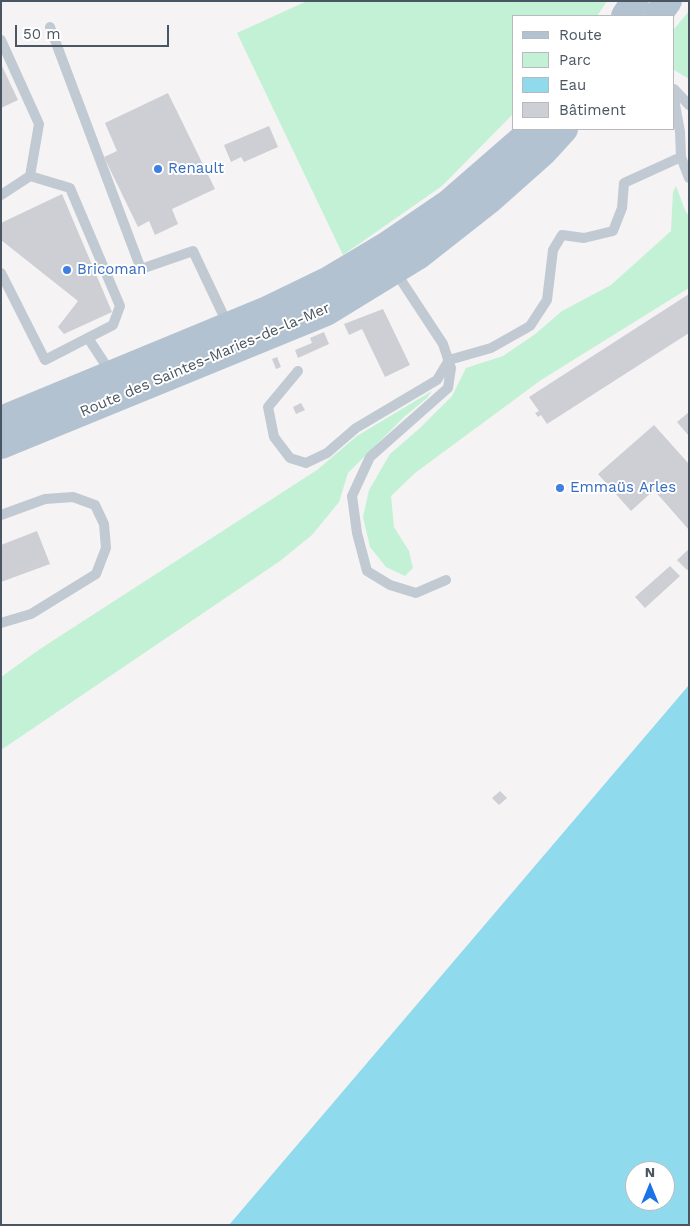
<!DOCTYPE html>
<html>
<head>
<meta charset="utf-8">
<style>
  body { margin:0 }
  #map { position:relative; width:690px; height:1226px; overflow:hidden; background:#f5f3f3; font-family:"Work Sans",sans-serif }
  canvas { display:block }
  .frame { position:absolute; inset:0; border:2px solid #4a5661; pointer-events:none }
  .legend { position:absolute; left:512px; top:15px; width:162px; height:115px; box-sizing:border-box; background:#fff; border:1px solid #b7bbc0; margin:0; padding:6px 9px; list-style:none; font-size:15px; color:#4a5661 }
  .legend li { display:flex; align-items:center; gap:10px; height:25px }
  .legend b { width:25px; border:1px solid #b7bbc0 }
  .north { position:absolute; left:625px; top:1161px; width:50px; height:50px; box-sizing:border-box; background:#fff; border:1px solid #b7bbc0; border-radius:50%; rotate:0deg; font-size:14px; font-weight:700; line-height:20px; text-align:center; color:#4a5661 }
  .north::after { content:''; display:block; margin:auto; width:18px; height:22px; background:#1a73e8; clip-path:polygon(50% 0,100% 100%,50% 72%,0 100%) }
  .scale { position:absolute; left:15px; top:25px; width:154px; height:22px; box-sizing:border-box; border:2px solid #4a5661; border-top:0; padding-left:6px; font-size:15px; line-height:18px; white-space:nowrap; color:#4a5661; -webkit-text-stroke:4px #fff; paint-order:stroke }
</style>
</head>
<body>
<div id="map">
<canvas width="690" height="1226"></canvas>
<div class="frame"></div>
<ul class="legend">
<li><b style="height:6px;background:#b3c2d1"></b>Route</li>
<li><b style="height:14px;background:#c3f1d5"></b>Parc</li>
<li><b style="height:14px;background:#90daee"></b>Eau</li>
<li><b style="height:14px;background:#cdcfd5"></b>Bâtiment</li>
</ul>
<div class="north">N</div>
<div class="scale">50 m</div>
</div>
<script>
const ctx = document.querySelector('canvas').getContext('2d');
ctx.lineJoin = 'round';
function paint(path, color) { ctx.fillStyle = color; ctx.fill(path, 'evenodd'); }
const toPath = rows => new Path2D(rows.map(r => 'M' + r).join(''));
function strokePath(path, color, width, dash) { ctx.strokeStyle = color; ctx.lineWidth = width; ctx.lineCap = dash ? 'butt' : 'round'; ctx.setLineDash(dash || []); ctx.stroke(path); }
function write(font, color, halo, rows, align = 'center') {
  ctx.font = font + ' "Work Sans",sans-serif'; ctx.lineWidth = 4; ctx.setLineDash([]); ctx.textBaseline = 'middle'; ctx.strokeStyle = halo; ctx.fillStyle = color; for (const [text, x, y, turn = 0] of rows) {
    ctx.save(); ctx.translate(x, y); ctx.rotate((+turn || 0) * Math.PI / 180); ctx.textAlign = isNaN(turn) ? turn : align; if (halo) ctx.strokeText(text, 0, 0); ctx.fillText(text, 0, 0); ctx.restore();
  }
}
const green = toPath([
  [307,1,607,1,597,16,514,16,514,113,442,186,343,255,237,33],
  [689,11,689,79,674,70,674,29],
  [676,186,685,210,689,216,689,288,541,380,415,473,391,496,394,527,409,551,413,568,405,576,386,567,370,547,363,517,369,490,390,454,420,428,452,396,466,368,503,356,534,335,562,311,611,285,671,231,673,192],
  [432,391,427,398,404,417,348,473,339,502,312,535,280,561,1,750,1,677,40,649,317,470,357,436]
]);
const water = toPath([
  [689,685,689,1225,229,1225],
  [635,1171,665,1171,665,1201,635,1201]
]);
const building = toPath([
  [1,64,18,100,1,108],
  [168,93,215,189,172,209,178,224,155,235,149,221,138,227,104,157,117,151,105,123],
  [269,126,278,147,244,162,241,157,231,162,224,145],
  [62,194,112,312,64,334,58,327,78,301,1,240,1,223],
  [689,294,689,333,547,424,541,415,538,417,535,413,539,411,529,397],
  [383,309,410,365,385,377,362,329,349,335,344,324],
  [324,332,329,344,298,358,295,350,312,343,310,338],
  [277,357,281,367,276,369,272,359],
  [301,403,305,410,296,414,293,407],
  [689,412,689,436,677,422],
  [654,425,689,464,689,530,654,490,631,511,598,474],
  [37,531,50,564,1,582,1,545],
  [689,549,689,569,687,570,677,560],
  [670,566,680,576,645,608,635,597],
  [500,791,507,798,499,805,492,798]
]);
const lane = toPath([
  [50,27,141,269,193,251,228,325],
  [1,40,39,124,30,176],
  [674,89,689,105],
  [674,99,680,132,681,157,689,178],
  [1,195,30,176,70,188,120,306,113,325,45,360,1,273],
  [395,271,443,344,451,368,448,388,370,457,352,496,357,533,367,571,390,585,416,593,446,580],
  [88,338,111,373],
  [298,371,268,407,274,437,290,458,306,463,327,453,356,428,437,380,449,360,491,348,530,326,547,300,553,250,562,235,584,238,613,231,622,208,624,183,681,157],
  [1,515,45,499,73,497,95,505,104,524,106,548,96,574,31,614,1,623]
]);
const primary = toPath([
  [625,16,635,1],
  [657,16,668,1],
  [1,420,265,311,329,280,386,246,449,203,534,129],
  [1,445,326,312,419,255,489,200,543,152,564,129]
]);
const markers = [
  [158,169,5,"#3f7fe0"],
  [67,270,5,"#3f7fe0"],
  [560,488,5,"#3f7fe0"]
];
const shopNames = [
  ["Renault",168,169],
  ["Bricoman",77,270],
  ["Emmaüs Arles",570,488]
];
const streetNames = [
  ["Route des Saintes-Maries-de-la-Mer",205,360,-23]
];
paint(green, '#c3f1d5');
paint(water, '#90daee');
paint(building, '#cdcfd5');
strokePath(lane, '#c1cad2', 10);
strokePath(primary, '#b3c2d1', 28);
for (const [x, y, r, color] of markers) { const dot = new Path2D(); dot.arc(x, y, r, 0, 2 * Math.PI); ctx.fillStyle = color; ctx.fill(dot); strokePath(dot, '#fff', 2); }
write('15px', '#366cbe', '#fff', shopNames, 'left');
write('15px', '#4a5661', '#fff', streetNames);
</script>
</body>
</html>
